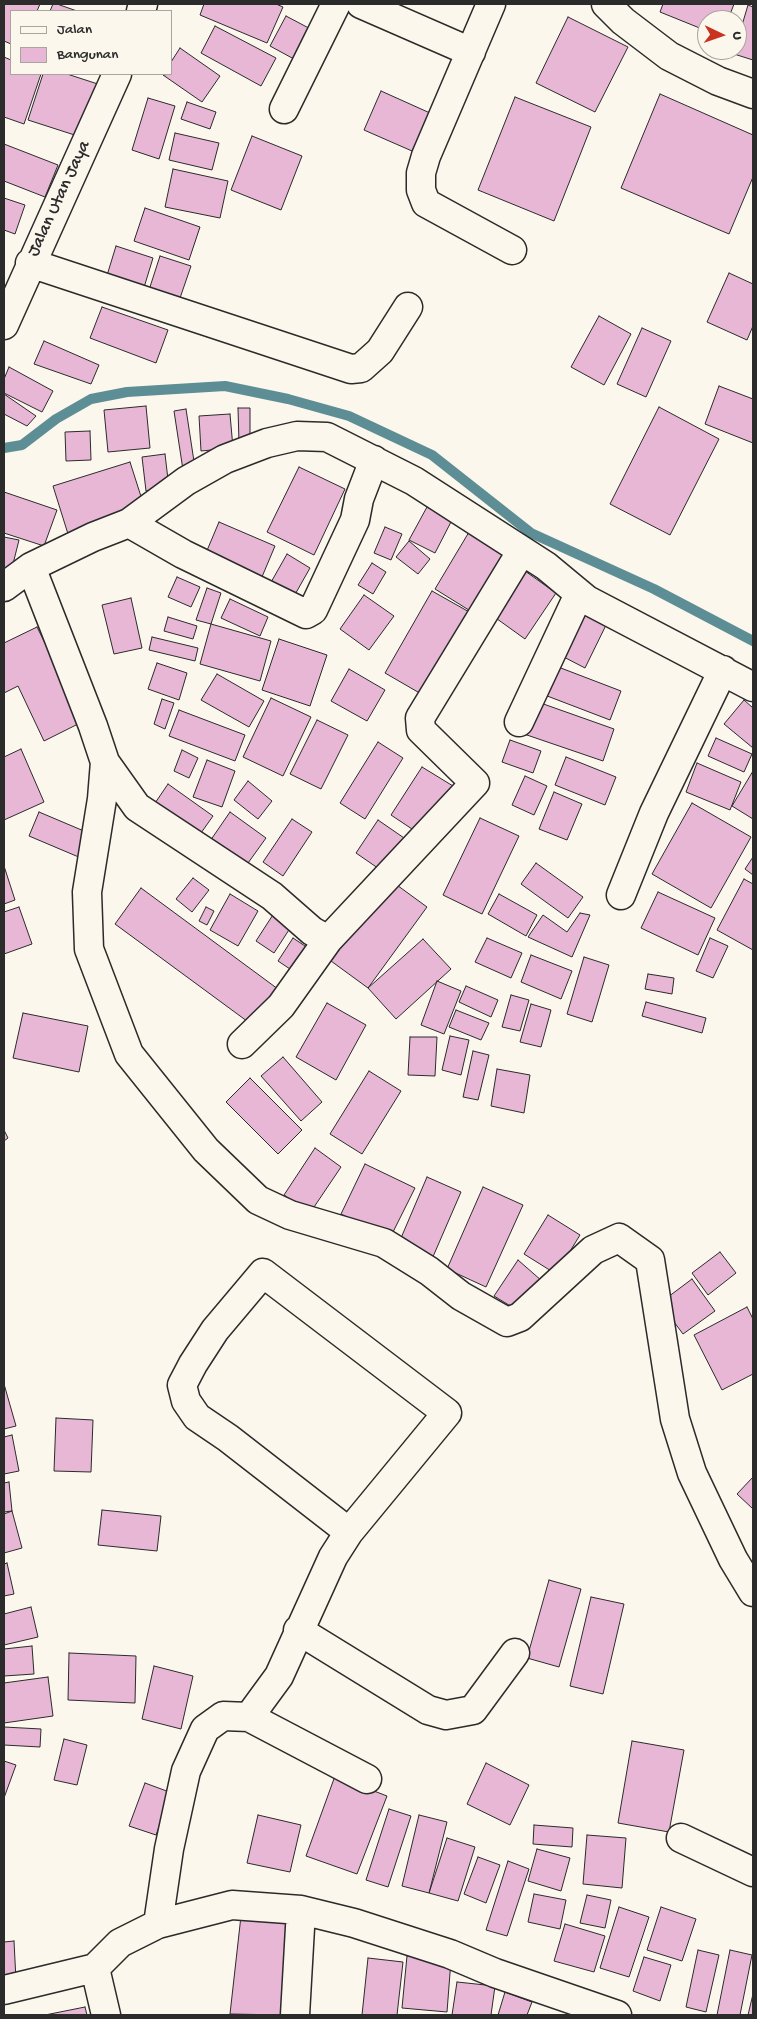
<!DOCTYPE html>
<html>
<head>
<meta charset="utf-8">
<style>
  body { margin:0 }
  #map { position:relative; width:757px; height:2019px; overflow:hidden; background:#fbf7ec; font-family:"Gochi Hand",sans-serif }
  canvas { display:block }
  .frame { position:absolute; inset:0; border:5px solid #2b2b2b; pointer-events:none }
  .legend { position:absolute; left:10px; top:10px; width:162px; height:65px; box-sizing:border-box; background:#fbf7ec; border:1px solid #a8a59f; margin:0; padding:6px 9px; list-style:none; font-size:15px; color:#2b2b2b }
  .legend li { display:flex; align-items:center; gap:10px; height:25px }
  .legend b { width:25px; border:1px solid #a8a59f }
  .north { position:absolute; left:697px; top:10px; width:50px; height:50px; box-sizing:border-box; background:#fbf7ec; border:1px solid #a8a59f; border-radius:50%; rotate:93deg; font-size:14px; font-weight:700; line-height:20px; text-align:center; color:#2b2b2b }
  .north::after { content:''; display:block; margin:auto; width:18px; height:22px; background:#c8321e; clip-path:polygon(50% 0,100% 100%,50% 72%,0 100%) }
</style>
</head>
<body>
<div id="map">
<canvas width="757" height="2019"></canvas>
<div class="frame"></div>
<ul class="legend">
<li><b style="height:6px;background:#fbf7ec"></b>Jalan</li>
<li><b style="height:14px;background:#e8b7d6"></b>Bangunan</li>
</ul>
<div class="north">U</div>
</div>
<script>
const ctx = document.querySelector('canvas').getContext('2d');
ctx.lineJoin = 'round';
const toPath = rows => new Path2D(rows.map(r => 'M' + r).join(''));
function strokePath(path, color, width, dash) { ctx.strokeStyle = color; ctx.lineWidth = width; ctx.lineCap = dash ? 'butt' : 'round'; ctx.setLineDash(dash || []); ctx.stroke(path); }
function paint(path, color) { ctx.fillStyle = color; ctx.fill(path, 'evenodd'); }
function write(font, color, halo, rows, align = 'center') {
  ctx.font = font + ' "Gochi Hand",sans-serif'; ctx.lineWidth = 4.5; ctx.setLineDash([]); ctx.textBaseline = 'middle'; ctx.strokeStyle = halo; ctx.fillStyle = color; for (const [text, x, y, turn = 0] of rows) {
    ctx.save(); ctx.translate(x, y); ctx.rotate((+turn || 0) * Math.PI / 180); ctx.textAlign = isNaN(turn) ? turn : align; if (halo) ctx.strokeText(text, 0, 0); ctx.fillText(text, 0, 0); ctx.restore();
  }
}
const stream = toPath([
  [4,448,22,445,56,419,91,399,127,392,225,386,288,399,349,416,432,455,531,533,654,589,753,641]
]);
const building = toPath([
  [4,4,40,4,37,11,11,11,11,44,4,41,4,4],
  [53,4,57,4,77,11,50,11,53,4],
  [204,4,276,4,283,7,267,43,200,15,204,4],
  [663,4,734,4,728,20,707,20,707,31,660,12,663,4],
  [748,5,753,7,753,60,734,54,735,50,737,50,737,42,748,5],
  [286,16,320,34,305,65,270,46,286,16],
  [568,17,628,47,595,112,536,83,568,17],
  [215,26,276,58,261,86,201,53,215,26],
  [180,48,220,76,202,102,163,75,171,74,171,62,180,48],
  [4,57,11,60,11,74,41,74,24,124,4,117,4,57],
  [43,74,67,74,104,86,87,139,28,120,43,74],
  [381,91,430,113,412,151,364,130,381,91],
  [660,94,753,135,753,177,729,234,621,188,660,94],
  [515,97,591,127,554,221,478,190,515,97],
  [148,98,175,106,159,159,132,150,148,98],
  [187,102,216,112,210,129,181,119,187,102],
  [175,133,219,143,212,170,169,160,175,133],
  [252,136,302,156,281,210,231,190,252,136],
  [4,144,58,165,45,197,4,181,4,144],
  [173,169,228,181,220,218,165,207,173,169],
  [4,198,25,205,15,234,4,230,4,198],
  [145,208,200,227,189,260,134,241,145,208],
  [116,246,153,258,142,294,105,282,116,246],
  [160,256,191,266,179,301,149,290,160,256],
  [729,273,753,284,753,326,747,340,707,322,729,273],
  [102,307,168,330,156,363,90,338,102,307],
  [599,316,631,334,604,385,571,367,599,316],
  [642,328,671,341,646,397,617,384,642,328],
  [44,341,99,365,91,384,34,364,44,341],
  [9,367,53,391,42,412,4,393,4,379,9,367],
  [719,386,753,399,753,443,705,424,719,386],
  [4,394,36,416,27,426,4,414,4,394],
  [146,406,150,448,108,452,104,410,146,406],
  [659,407,719,439,670,535,610,504,659,407],
  [238,408,250,408,250,443,239,443,238,408],
  [186,409,195,468,183,470,174,411,186,409],
  [230,414,233,448,201,451,199,416,230,414],
  [90,431,91,460,66,461,65,432,90,431],
  [165,454,169,488,146,491,142,457,165,454],
  [130,462,145,509,68,534,53,486,130,462],
  [299,467,345,489,314,555,267,532,299,467],
  [4,492,57,510,44,546,4,533,4,492],
  [427,507,452,520,435,553,409,540,427,507],
  [219,522,275,546,259,584,203,560,219,522],
  [385,527,402,534,391,560,374,553,385,527],
  [472,527,509,549,472,612,435,589,472,527],
  [4,537,19,540,10,576,4,575,4,537],
  [409,541,430,559,418,574,396,557,409,541],
  [287,554,310,568,293,598,270,584,287,554],
  [372,563,386,572,373,594,358,585,372,563],
  [525,571,556,593,525,639,493,616,525,571],
  [177,577,200,587,191,607,168,597,177,577],
  [207,588,221,593,211,624,196,620,207,588],
  [432,591,471,613,423,695,385,673,432,591],
  [364,595,394,616,369,650,340,629,364,595],
  [131,598,142,648,114,654,102,605,131,598],
  [230,599,268,617,260,636,221,618,230,599],
  [581,605,609,619,585,668,556,653,581,605],
  [168,617,197,626,193,639,164,631,168,617],
  [211,624,271,641,260,681,200,664,211,624],
  [37,627,84,721,44,741,18,686,4,693,4,643,37,627],
  [152,637,198,648,195,661,149,650,152,637],
  [279,639,327,655,310,706,262,690,279,639],
  [157,663,187,673,179,700,148,689,157,663],
  [553,665,621,691,610,720,542,694,553,665],
  [349,669,385,690,367,721,331,701,349,669],
  [217,674,264,701,249,727,201,700,217,674],
  [271,698,311,717,283,776,243,757,271,698],
  [162,699,174,703,165,729,154,724,162,699],
  [744,700,753,708,753,748,724,724,744,700],
  [535,701,614,729,603,761,524,734,535,701],
  [179,710,245,735,235,761,169,736,179,710],
  [317,720,348,735,321,789,290,774,317,720],
  [716,738,752,754,744,772,708,756,716,738],
  [510,740,541,751,533,773,502,762,510,740],
  [378,742,403,758,365,819,340,803,378,742],
  [21,749,44,802,4,820,4,757,21,749],
  [182,750,198,758,189,778,174,771,182,750],
  [566,757,616,777,605,805,555,785,566,757],
  [207,760,235,771,222,807,193,797,207,760],
  [697,763,741,782,730,810,686,792,697,763],
  [422,767,453,786,421,835,391,815,422,767],
  [753,771,753,819,732,806,753,771],
  [525,776,547,786,534,815,512,805,525,776],
  [248,781,272,801,258,819,234,800,248,781],
  [168,784,213,816,196,840,151,809,168,784],
  [554,792,582,804,567,840,539,829,554,792],
  [692,803,751,837,711,908,652,874,692,803],
  [39,812,91,834,81,858,29,836,39,812],
  [230,812,266,838,243,870,208,844,230,812],
  [480,818,519,836,482,914,443,895,480,818],
  [292,819,312,832,283,876,263,862,292,819],
  [378,820,407,840,385,873,356,853,378,820],
  [753,857,753,875,745,869,753,857],
  [536,863,583,897,568,918,521,884,536,863],
  [4,866,15,900,4,904,4,866],
  [193,878,209,890,192,912,176,899,193,878],
  [744,879,753,884,753,950,717,930,744,879],
  [390,880,427,907,368,988,331,961,390,880],
  [141,888,282,992,255,1027,115,924,141,888],
  [658,892,715,918,698,955,641,928,658,892],
  [230,894,258,911,238,946,210,930,230,894],
  [499,894,537,915,526,936,488,914,499,894],
  [19,907,32,944,4,954,4,912,19,907],
  [206,907,214,911,207,925,199,921,206,907],
  [278,907,296,919,274,953,256,941,278,907],
  [580,913,590,915,572,957,528,937,543,915,567,932,580,913],
  [293,938,314,952,299,975,278,961,293,938],
  [487,938,522,953,511,978,475,962,487,938],
  [710,938,728,946,713,978,696,971,710,938],
  [423,939,451,969,396,1019,368,988,423,939],
  [531,955,572,971,561,999,521,982,531,955],
  [584,957,609,965,592,1022,567,1014,584,957],
  [648,974,674,978,672,994,645,989,648,974],
  [437,981,461,991,444,1034,421,1025,437,981],
  [466,986,498,1000,491,1017,459,1002,466,986],
  [511,995,529,1000,520,1031,502,1027,511,995],
  [646,1002,706,1018,702,1033,642,1016,646,1002],
  [327,1003,366,1025,336,1080,296,1057,327,1003],
  [531,1004,551,1010,541,1047,520,1042,531,1004],
  [456,1010,489,1023,481,1040,449,1027,456,1010],
  [23,1013,88,1026,79,1072,13,1058,23,1013],
  [450,1036,469,1040,461,1075,442,1070,450,1036],
  [410,1037,437,1037,435,1076,408,1075,410,1037],
  [473,1051,489,1055,478,1100,463,1097,473,1051],
  [283,1057,322,1102,301,1121,261,1076,283,1057],
  [497,1069,530,1075,524,1113,491,1106,497,1069],
  [369,1071,401,1091,362,1154,330,1134,369,1071],
  [250,1078,302,1130,278,1154,226,1102,250,1078],
  [4,1130,8,1138,4,1141,4,1130],
  [315,1148,341,1167,310,1213,284,1195,315,1148],
  [365,1164,415,1188,390,1238,341,1214,365,1164],
  [427,1177,461,1192,432,1259,398,1245,427,1177],
  [483,1187,523,1205,486,1287,447,1269,483,1187],
  [548,1215,580,1235,556,1274,524,1254,548,1215],
  [720,1252,736,1273,708,1295,692,1273,720,1252],
  [518,1260,542,1281,517,1310,494,1296,518,1260],
  [692,1279,715,1311,683,1334,660,1303,692,1279],
  [747,1307,753,1319,753,1374,722,1390,694,1335,747,1307],
  [4,1384,16,1426,4,1429,4,1384],
  [56,1418,93,1420,91,1472,54,1471,56,1418],
  [12,1435,19,1471,4,1474,4,1437,12,1435],
  [753,1477,753,1509,737,1494,753,1477],
  [9,1482,12,1511,4,1512,4,1483,9,1482],
  [102,1510,161,1516,157,1551,98,1545,102,1510],
  [12,1511,22,1548,4,1553,4,1514,12,1511],
  [7,1563,14,1594,4,1596,4,1564,7,1563],
  [549,1580,581,1589,559,1667,527,1658,549,1580],
  [591,1597,624,1604,603,1694,570,1686,591,1597],
  [31,1607,38,1637,4,1645,4,1614,31,1607],
  [32,1646,34,1674,4,1676,4,1649,32,1646],
  [69,1653,136,1656,135,1703,68,1700,69,1653],
  [154,1666,193,1676,181,1729,142,1719,154,1666],
  [48,1677,53,1716,4,1723,4,1683,48,1677],
  [4,1727,41,1729,40,1747,4,1745,4,1727],
  [64,1739,87,1745,77,1785,54,1780,64,1739],
  [632,1741,684,1750,669,1832,618,1823,632,1741],
  [4,1761,16,1765,4,1798,4,1761],
  [486,1763,529,1785,510,1825,467,1804,486,1763],
  [335,1776,387,1796,357,1874,306,1856,335,1776],
  [145,1783,172,1793,156,1835,129,1826,145,1783],
  [389,1809,411,1816,388,1887,366,1880,389,1809],
  [258,1815,301,1825,290,1872,247,1863,258,1815],
  [419,1815,447,1822,429,1893,402,1886,419,1815],
  [534,1825,573,1828,572,1847,533,1844,534,1825],
  [587,1835,626,1838,622,1888,583,1884,587,1835],
  [447,1838,475,1847,458,1901,429,1893,447,1838],
  [537,1849,570,1858,561,1891,528,1881,537,1849],
  [478,1857,500,1865,486,1903,464,1894,478,1857],
  [508,1861,529,1869,507,1936,486,1930,508,1861],
  [534,1894,566,1900,560,1929,528,1922,534,1894],
  [587,1895,611,1900,605,1928,580,1923,587,1895],
  [619,1907,649,1917,629,1977,600,1968,619,1907],
  [661,1907,696,1919,682,1961,647,1950,661,1907],
  [241,1916,294,1922,283,2015,230,2014,241,1916],
  [565,1924,605,1936,594,1972,554,1961,565,1924],
  [14,1941,16,1980,4,1980,4,1942,14,1941],
  [698,1950,719,1955,706,2012,686,2007,698,1950],
  [730,1950,752,1955,740,2015,717,2015,730,1950],
  [407,1956,451,1960,447,2012,402,2008,407,1956],
  [644,1957,671,1965,660,2001,633,1991,644,1957],
  [368,1958,403,1962,397,2015,362,2015,368,1958],
  [457,1982,495,1986,491,2015,452,2015,457,1982],
  [505,1992,532,2002,527,2015,498,2015,505,1992],
  [753,1994,753,2015,748,2015,753,1994],
  [85,2007,87,2015,45,2015,85,2007]
]);
const street = toPath([
  [361,4,471,52],
  [491,4,426,156,421,173,421,190,426,203,512,250],
  [606,4,623,21,669,56,718,81,753,94],
  [141,11,143,4],
  [284,109,336,4],
  [30,263,351,369,361,368,380,351,408,307],
  [4,325,117,74],
  [129,523,183,554,306,614,313,610,355,520,359,499,374,460],
  [31,567,93,726,105,762,102,799,87,892,89,949,129,1054,206,1150,258,1200,290,1215,384,1243,429,1271,461,1296,507,1322,520,1317,593,1250,619,1238,650,1260,675,1419,692,1473,733,1559,753,1592],
  [4,587,31,567,93,537,129,523,186,481,225,459,267,443,297,436,327,437,414,481,546,566,587,600,753,687],
  [519,722,579,594],
  [105,762,137,807,272,896,312,931,328,940],
  [621,895,654,813,723,670],
  [242,1044,281,1006,328,940,475,783,421,730,420,718,521,552],
  [298,1630,428,1710,446,1715,473,1710,515,1653],
  [249,1717,367,1779],
  [681,1838,753,1872],
  [158,1924,169,1849,186,1771,205,1729,223,1716,249,1717,279,1676,333,1557,349,1532,447,1413,263,1273,215,1330,193,1364,182,1385,186,1401,197,1417,228,1438,349,1532],
  [4,1990,95,1968],
  [106,2015,95,1968,120,1943,158,1924,232,1905,301,1910,354,1923,450,1954,495,1973,617,2015],
  [295,2015,301,1910]
]);
const streetNames = [
  ["Jalan Utan Jaya",60,199,-65]
];
strokePath(stream, '#5e8e95', 10);
paint(building, '#e8b7d6');
strokePath(building, '#2b2b2b', 1);
strokePath(street, '#2b2b2b', 31);
strokePath(street, '#fbf7ec', 28);
write('18px', '#2b2b2b', '#fbf7ec', streetNames);
</script>
</body>
</html>
